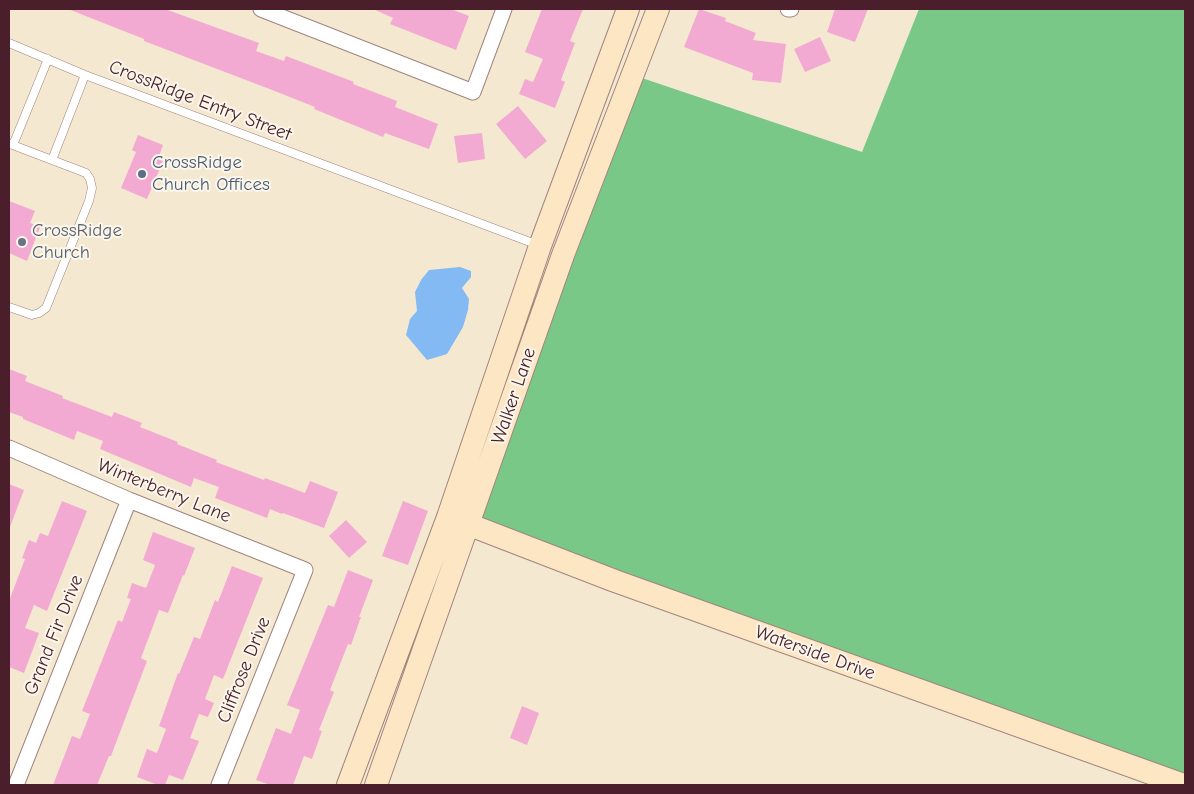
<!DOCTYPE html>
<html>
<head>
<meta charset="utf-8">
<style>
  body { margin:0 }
  #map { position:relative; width:1194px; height:794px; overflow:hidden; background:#f5e8d0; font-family:"Comic Neue",sans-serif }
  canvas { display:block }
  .frame { position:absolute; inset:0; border:10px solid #4a1f2b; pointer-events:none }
</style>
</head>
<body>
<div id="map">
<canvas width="1194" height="794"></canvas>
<div class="frame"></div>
</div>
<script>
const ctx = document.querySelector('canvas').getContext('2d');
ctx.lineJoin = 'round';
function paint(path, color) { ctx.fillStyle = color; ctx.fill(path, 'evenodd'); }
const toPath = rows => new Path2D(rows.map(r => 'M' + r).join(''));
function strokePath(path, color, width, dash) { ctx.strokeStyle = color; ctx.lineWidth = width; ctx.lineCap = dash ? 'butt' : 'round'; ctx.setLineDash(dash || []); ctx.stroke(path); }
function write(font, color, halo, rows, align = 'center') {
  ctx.font = font + ' "Comic Neue",sans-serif'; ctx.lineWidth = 4; ctx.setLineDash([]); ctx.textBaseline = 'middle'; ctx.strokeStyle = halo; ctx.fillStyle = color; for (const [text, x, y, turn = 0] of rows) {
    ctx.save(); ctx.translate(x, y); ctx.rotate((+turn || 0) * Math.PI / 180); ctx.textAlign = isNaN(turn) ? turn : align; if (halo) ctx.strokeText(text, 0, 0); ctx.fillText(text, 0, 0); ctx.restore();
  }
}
const green = toPath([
  [919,9,1185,9,1185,783,469,525,633,75,862,152]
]);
const water = toPath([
  [460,267,471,271,471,277,462,288,469,299,468,310,463,327,447,354,427,360,406,335,410,319,417,311,415,292,421,280,429,270]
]);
const building = toPath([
  [68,9,165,9,259,43,256,51,284,61,286,56,354,82,353,84,397,101,395,107,438,124,429,149,385,133,383,137,314,109,315,107,272,90,144,41,144,39],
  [373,9,451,9,469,16,456,50,390,24,393,18],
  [542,9,583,9,570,41,575,43,561,80,565,82,555,108,519,94,525,79,533,82,543,59,525,52],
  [699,9,726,18,725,21,756,33,753,40,786,44,781,83,752,80,753,73,684,47],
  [835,9,868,9,855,42,827,32],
  [820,37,831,61,805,72,794,49],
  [518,106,547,141,525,159,496,124],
  [482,133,485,159,458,163,454,136],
  [138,135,163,145,158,159,163,161,147,199,121,188,136,152,132,150],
  [9,201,35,211,30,223,40,227,27,261,9,253],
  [9,369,27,376,25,381,63,396,62,398,112,417,114,412,142,423,140,427,178,442,177,444,217,460,216,462,264,480,265,478,305,493,310,481,338,492,324,528,283,513,282,514,270,509,267,518,215,498,219,487,194,478,191,487,100,449,103,441,77,431,74,440,23,419,23,417,9,412],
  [9,484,24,490,10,527,9,527],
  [62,501,87,511,47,611,34,605,25,628,39,633,24,673,9,667,9,601,25,559,22,558,29,540,36,543,40,533,48,536],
  [403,501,428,511,408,565,382,556],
  [346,520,367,542,349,558,329,536],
  [153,532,195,548,184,576,183,575,168,613,159,610,141,658,147,661,111,756,109,756,97,785,53,785,72,736,80,739,90,714,82,711,118,620,122,622,131,599,127,598,132,583,146,588,155,565,143,560],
  [232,566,263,578,223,679,214,675,205,699,214,703,208,717,199,714,190,738,199,741,183,780,169,775,165,785,158,785,137,777,147,749,157,753,166,729,159,726,178,673,179,674,194,637,200,639,215,600,218,602],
  [348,570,373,580,359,617,361,617,351,645,348,644,330,690,334,692,319,730,322,731,312,759,304,756,293,785,270,785,256,780,276,728,291,734,300,710,287,705,328,605,334,607],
  [522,706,539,713,527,745,510,738]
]);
const lane = toPath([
  [9,43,85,75],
  [10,144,52,160],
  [13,145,48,59],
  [9,307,32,315,39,313,46,308,89,201,92,188,90,179,86,173,52,160,85,75,538,245]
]);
const street = toPath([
  [261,9,473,92,504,9],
  [788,9,791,9],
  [9,448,129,500,305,570,219,785],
  [16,785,129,500]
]);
const secondary = toPath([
  [457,520,615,581,1184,785],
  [348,785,448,517,540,246,628,9],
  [376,785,563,255,658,9]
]);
const markers = [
  [142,174,5,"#5c6f8a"],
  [22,242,5,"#6b7280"]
];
const streetNames = [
  ["CrossRidge Entry Street",200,101,21],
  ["Walker Lane",514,396,-71],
  ["Winterberry Lane",164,491,22],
  ["Grand Fir Drive",54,635,-68],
  ["Waterside Drive",815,653,20],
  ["Cliffrose Drive",244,670,-68]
];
const serviceNames = [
  ["CrossRidge",152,163],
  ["Church Offices",152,185]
];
const worshipNames = [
  ["CrossRidge",32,231],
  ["Church",32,253]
];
paint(green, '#7ac888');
paint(water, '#83baf3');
paint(building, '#f3aad2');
strokePath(lane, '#a0847e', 9);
strokePath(street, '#a0847e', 17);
strokePath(secondary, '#a0847e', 24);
strokePath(lane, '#fff', 8);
strokePath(street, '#fff', 15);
strokePath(secondary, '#fce6c4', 22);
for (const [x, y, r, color] of markers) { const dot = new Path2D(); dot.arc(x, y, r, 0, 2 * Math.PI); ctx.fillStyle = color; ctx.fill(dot); strokePath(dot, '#fbf7ec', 2); }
write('19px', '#4a1f2b', '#fbf7ec', streetNames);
write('19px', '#4e5e75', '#fbf7ec', serviceNames, 'left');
write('19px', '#5b616d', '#fbf7ec', worshipNames, 'left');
</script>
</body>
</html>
